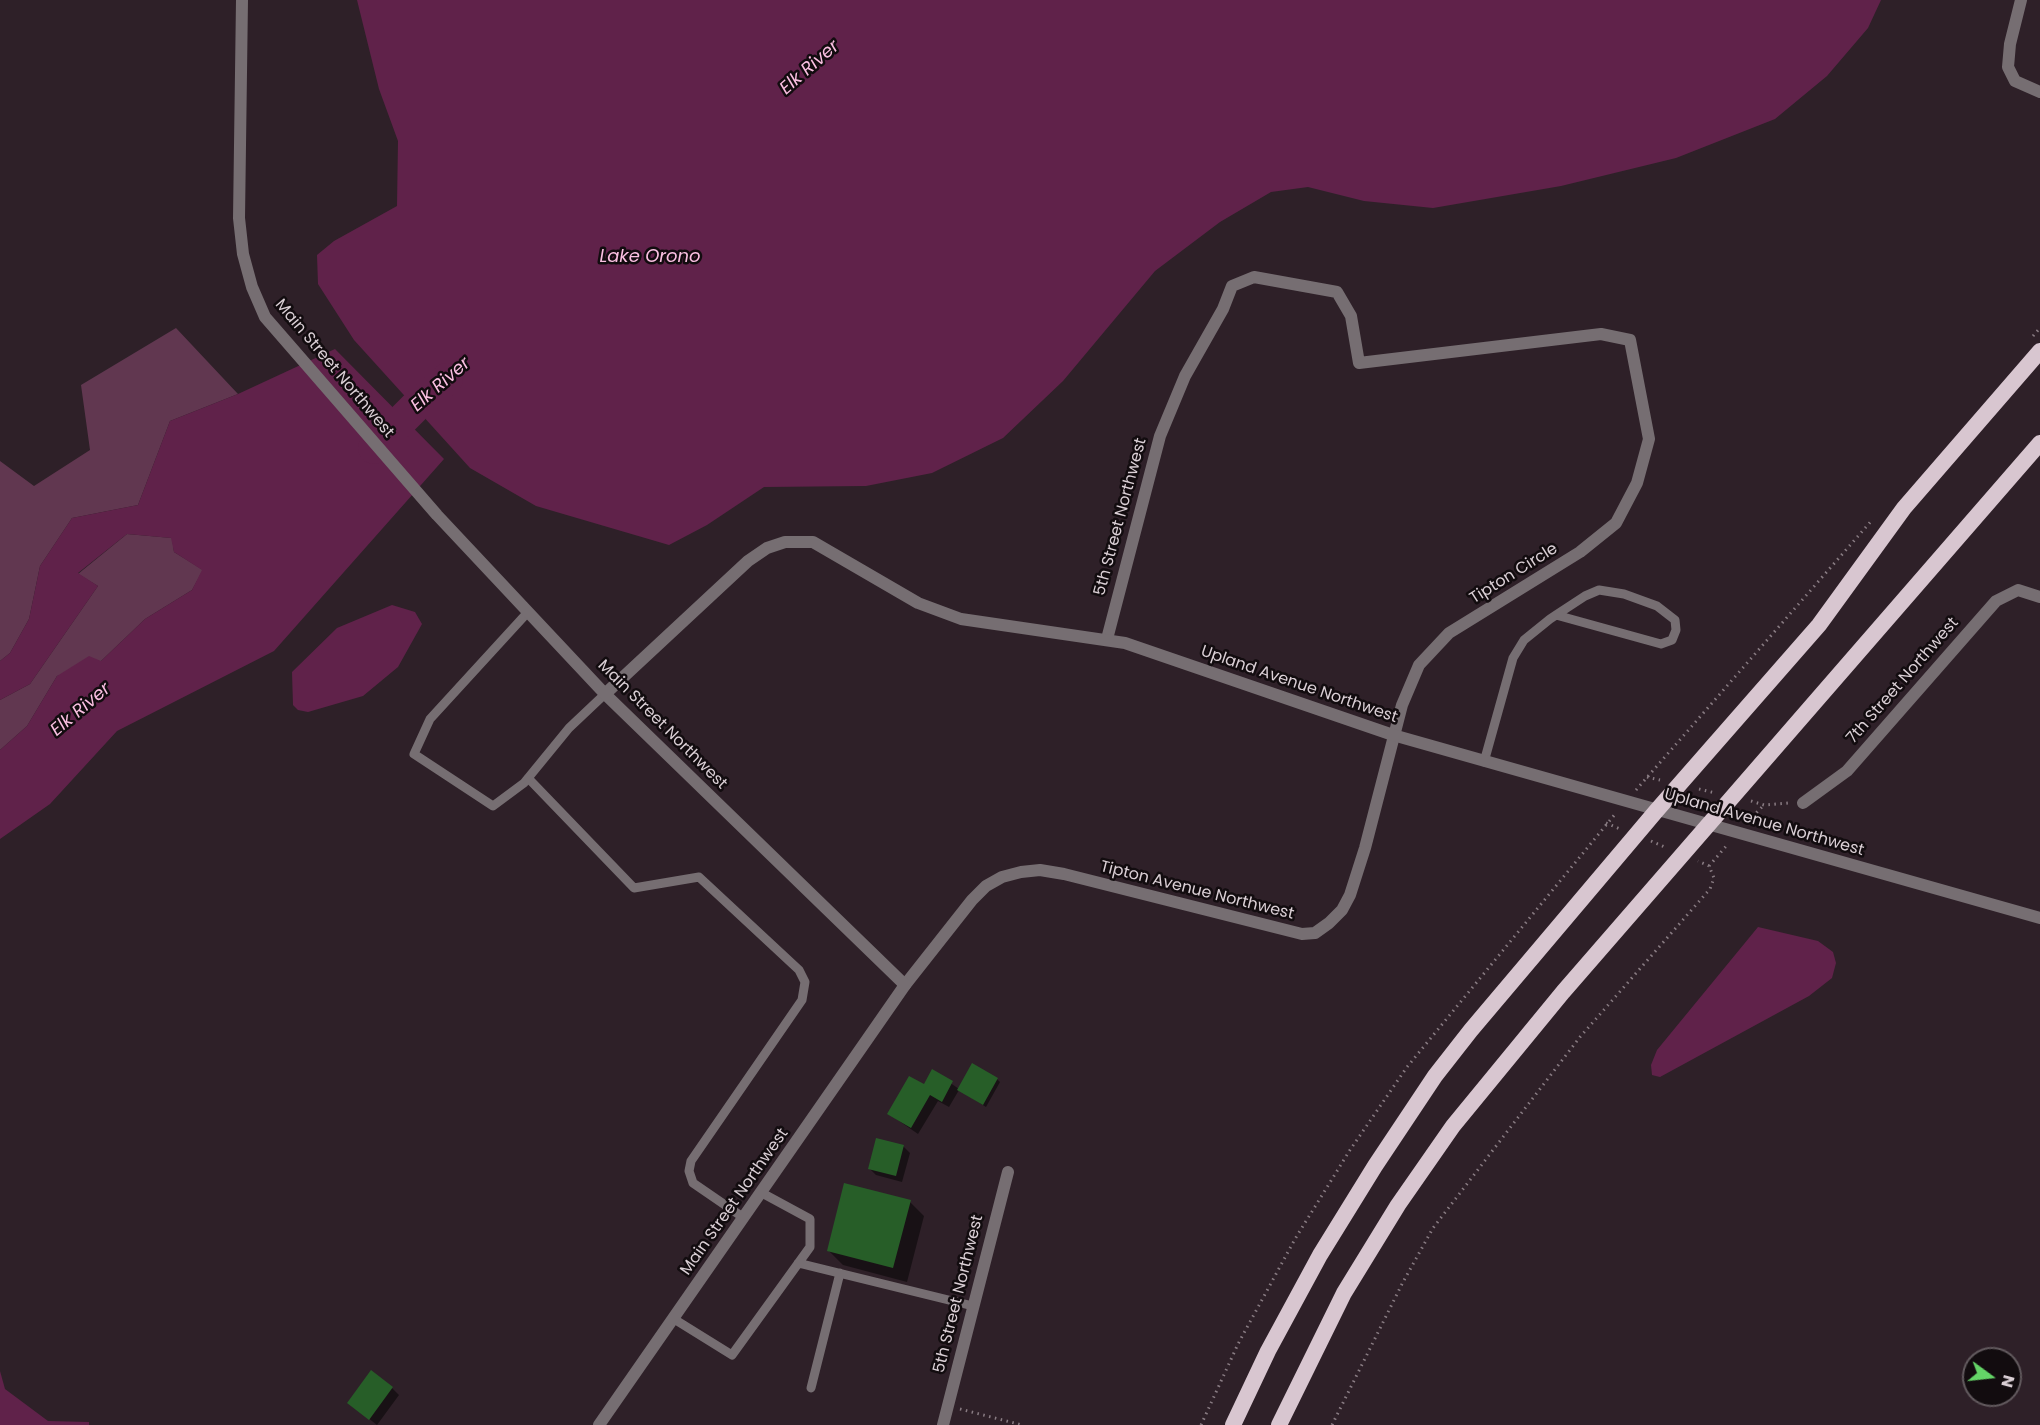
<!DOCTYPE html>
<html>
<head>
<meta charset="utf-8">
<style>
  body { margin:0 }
  #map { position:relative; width:2040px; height:1425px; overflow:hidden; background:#2e2028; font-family:Poppins,sans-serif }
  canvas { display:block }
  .north { position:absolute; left:1962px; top:1347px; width:60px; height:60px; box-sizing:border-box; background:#120c0f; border:2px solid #625a5e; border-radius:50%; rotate:105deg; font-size:16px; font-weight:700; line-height:24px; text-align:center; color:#dacfd5 }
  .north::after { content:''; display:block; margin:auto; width:21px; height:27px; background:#64d467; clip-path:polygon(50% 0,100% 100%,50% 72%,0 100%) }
</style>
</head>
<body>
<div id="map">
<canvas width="2040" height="1425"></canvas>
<div class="north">N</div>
</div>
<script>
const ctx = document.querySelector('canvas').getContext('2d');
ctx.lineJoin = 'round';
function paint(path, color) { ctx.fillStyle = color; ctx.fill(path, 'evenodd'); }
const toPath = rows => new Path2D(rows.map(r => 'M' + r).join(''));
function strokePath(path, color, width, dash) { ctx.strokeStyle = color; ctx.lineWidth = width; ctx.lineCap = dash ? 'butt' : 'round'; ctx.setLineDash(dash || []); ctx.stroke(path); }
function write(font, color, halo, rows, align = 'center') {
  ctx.font = font + ' Poppins,sans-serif'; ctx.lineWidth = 5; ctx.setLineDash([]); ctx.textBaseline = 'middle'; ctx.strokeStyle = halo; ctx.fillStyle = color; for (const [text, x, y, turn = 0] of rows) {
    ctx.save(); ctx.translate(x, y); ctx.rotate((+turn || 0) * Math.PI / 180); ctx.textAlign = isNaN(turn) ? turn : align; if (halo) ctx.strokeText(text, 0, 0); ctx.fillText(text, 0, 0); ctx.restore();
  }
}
const green = toPath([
  [176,328,238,394,170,421,138,505,72,518,40,566,29,619,10,653,0,661,0,461,34,486,90,450,81,385],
  [127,534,172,538,174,552,203,570,192,590,145,619,101,661,57,676,27,726,0,750,0,700,30,684,98,586,78,574]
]);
const water = toPath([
  [357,0,1881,0,1868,28,1827,76,1775,119,1676,158,1561,186,1433,208,1364,201,1308,187,1271,192,1220,222,1155,271,1063,381,1003,438,932,473,866,486,764,487,707,525,669,545,536,506,470,468,354,340,318,284,317,255,334,241,397,206,398,141,379,89],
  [335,349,444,459,274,651,117,731,50,804,0,839,0,750,27,726,57,676,89,656,101,661,145,619,192,590,202,570,174,552,171,538,127,534,78,573,98,586,30,684,0,700,0,661,10,653,29,619,40,566,72,518,138,505,170,421,238,394],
  [392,605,415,612,422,624,398,667,363,696,308,712,298,710,293,705,292,672,337,628],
  [1758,927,1818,941,1833,952,1836,963,1832,978,1809,996,1660,1077,1652,1075,1651,1065,1657,1050],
  [0,1371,5,1389,48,1421,89,1422,89,1425,0,1425]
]);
const shadow = toPath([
  [933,1071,959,1089,997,1079,1000,1082,986,1107,959,1090,949,1107,938,1101,918,1134,889,1114,925,1086],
  [903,1146,910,1153,902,1182,876,1175,869,1168],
  [910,1202,924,1216,907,1282,843,1265,828,1250],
  [392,1388,399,1395,377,1425,349,1403]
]);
const river = toPath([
  [374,448,415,407,447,379]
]);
const building = toPath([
  [972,1063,998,1078,983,1105,957,1090],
  [932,1069,953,1081,942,1102,930,1095,911,1128,887,1114,909,1076,924,1084],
  [876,1138,904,1145,896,1176,868,1169],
  [844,1183,911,1200,893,1268,827,1251],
  [371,1370,393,1387,369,1420,347,1403]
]);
const path = toPath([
  [2033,336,2040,328],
  [1647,777,1660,780],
  [1699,789,1715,793],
  [1636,790,1873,519],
  [1751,801,1764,805,1789,803],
  [1748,821,1764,805],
  [1606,823,1620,829],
  [1651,841,1667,848],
  [1709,866,1728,844],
  [960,1409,1022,1425],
  [1201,1425,1238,1344,1295,1239,1350,1150,1407,1067,1616,813],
  [1332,1425,1403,1282,1433,1228,1580,1037,1710,889,1714,878,1709,866,1698,861]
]);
const service = toPath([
  [528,612,430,719,414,754,493,806,524,783,569,728,605,694],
  [1484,762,1513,658,1524,640,1550,619,1556,615,1585,596,1599,590,1624,594,1657,606,1675,620,1676,630,1672,640,1661,644,1556,615],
  [528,778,634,888,699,877,799,970,805,982,802,1000,691,1161,689,1171,693,1183,744,1218],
  [798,1263,973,1306],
  [674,1319,732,1355,810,1247,810,1219,762,1193],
  [811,1388,840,1273]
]);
const minor = toPath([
  [2021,0,2010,44,2008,67,2015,81,2040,92],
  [1803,803,1847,771,1996,601,2018,590,2040,597],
  [905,985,972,900,986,886,1002,877,1021,872,1040,870,1064,874,1302,934,1315,933,1329,923,1342,910,1350,895,1365,848,1402,705,1419,665,1449,633,1580,552,1616,523,1637,483,1649,439,1630,340,1601,334,1359,363,1351,316,1337,292,1254,277,1232,286,1223,309,1185,376,1160,436,1107,639],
  [943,1425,1008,1172]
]);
const tertiary = toPath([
  [242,0,239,218,243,254,252,287,265,317,437,515,605,694,905,985,599,1425],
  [605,694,748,561,767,548,785,542,813,542,918,603,961,619,1125,643,1393,735,2040,918]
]);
const trunk = toPath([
  [1233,1425,1268,1351,1320,1255,1375,1166,1435,1076,1471,1030,1657,810,1819,625,1904,508,2040,351],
  [1279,1425,1344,1293,1398,1205,1453,1126,1563,992,2040,443]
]);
const streetNames = [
  ["Main Street Northwest",334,369,50],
  ["5th Street Northwest",1121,517,-75],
  ["Tipton Circle",1514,574,-32],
  ["7th Street Northwest",1903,681,-49],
  ["Upland Avenue Northwest",1299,685,19],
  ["Main Street Northwest",662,725,45],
  ["Upland Avenue Northwest",1764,823,16],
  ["Tipton Avenue Northwest",1197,891,14],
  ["Main Street Northwest",735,1202,-55],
  ["5th Street Northwest",959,1294,-76]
];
const waterNames = [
  ["Elk River",810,68,-41],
  ["Lake Orono",650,257],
  ["Elk River",441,385,-41],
  ["Elk River",81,710,-40]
];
paint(green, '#613750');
paint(water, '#60224a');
paint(shadow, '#0007');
strokePath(river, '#60224a', 32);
paint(building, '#275e28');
strokePath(path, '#897c83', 3, [1.5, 4.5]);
strokePath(service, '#766e72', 9);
strokePath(minor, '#766e72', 12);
strokePath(tertiary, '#766e72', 12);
strokePath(trunk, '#d8c6d0', 16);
write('16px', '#dacfd5', '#120c0f', streetNames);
write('italic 18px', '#fabfe1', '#120c0f', waterNames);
</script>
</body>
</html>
